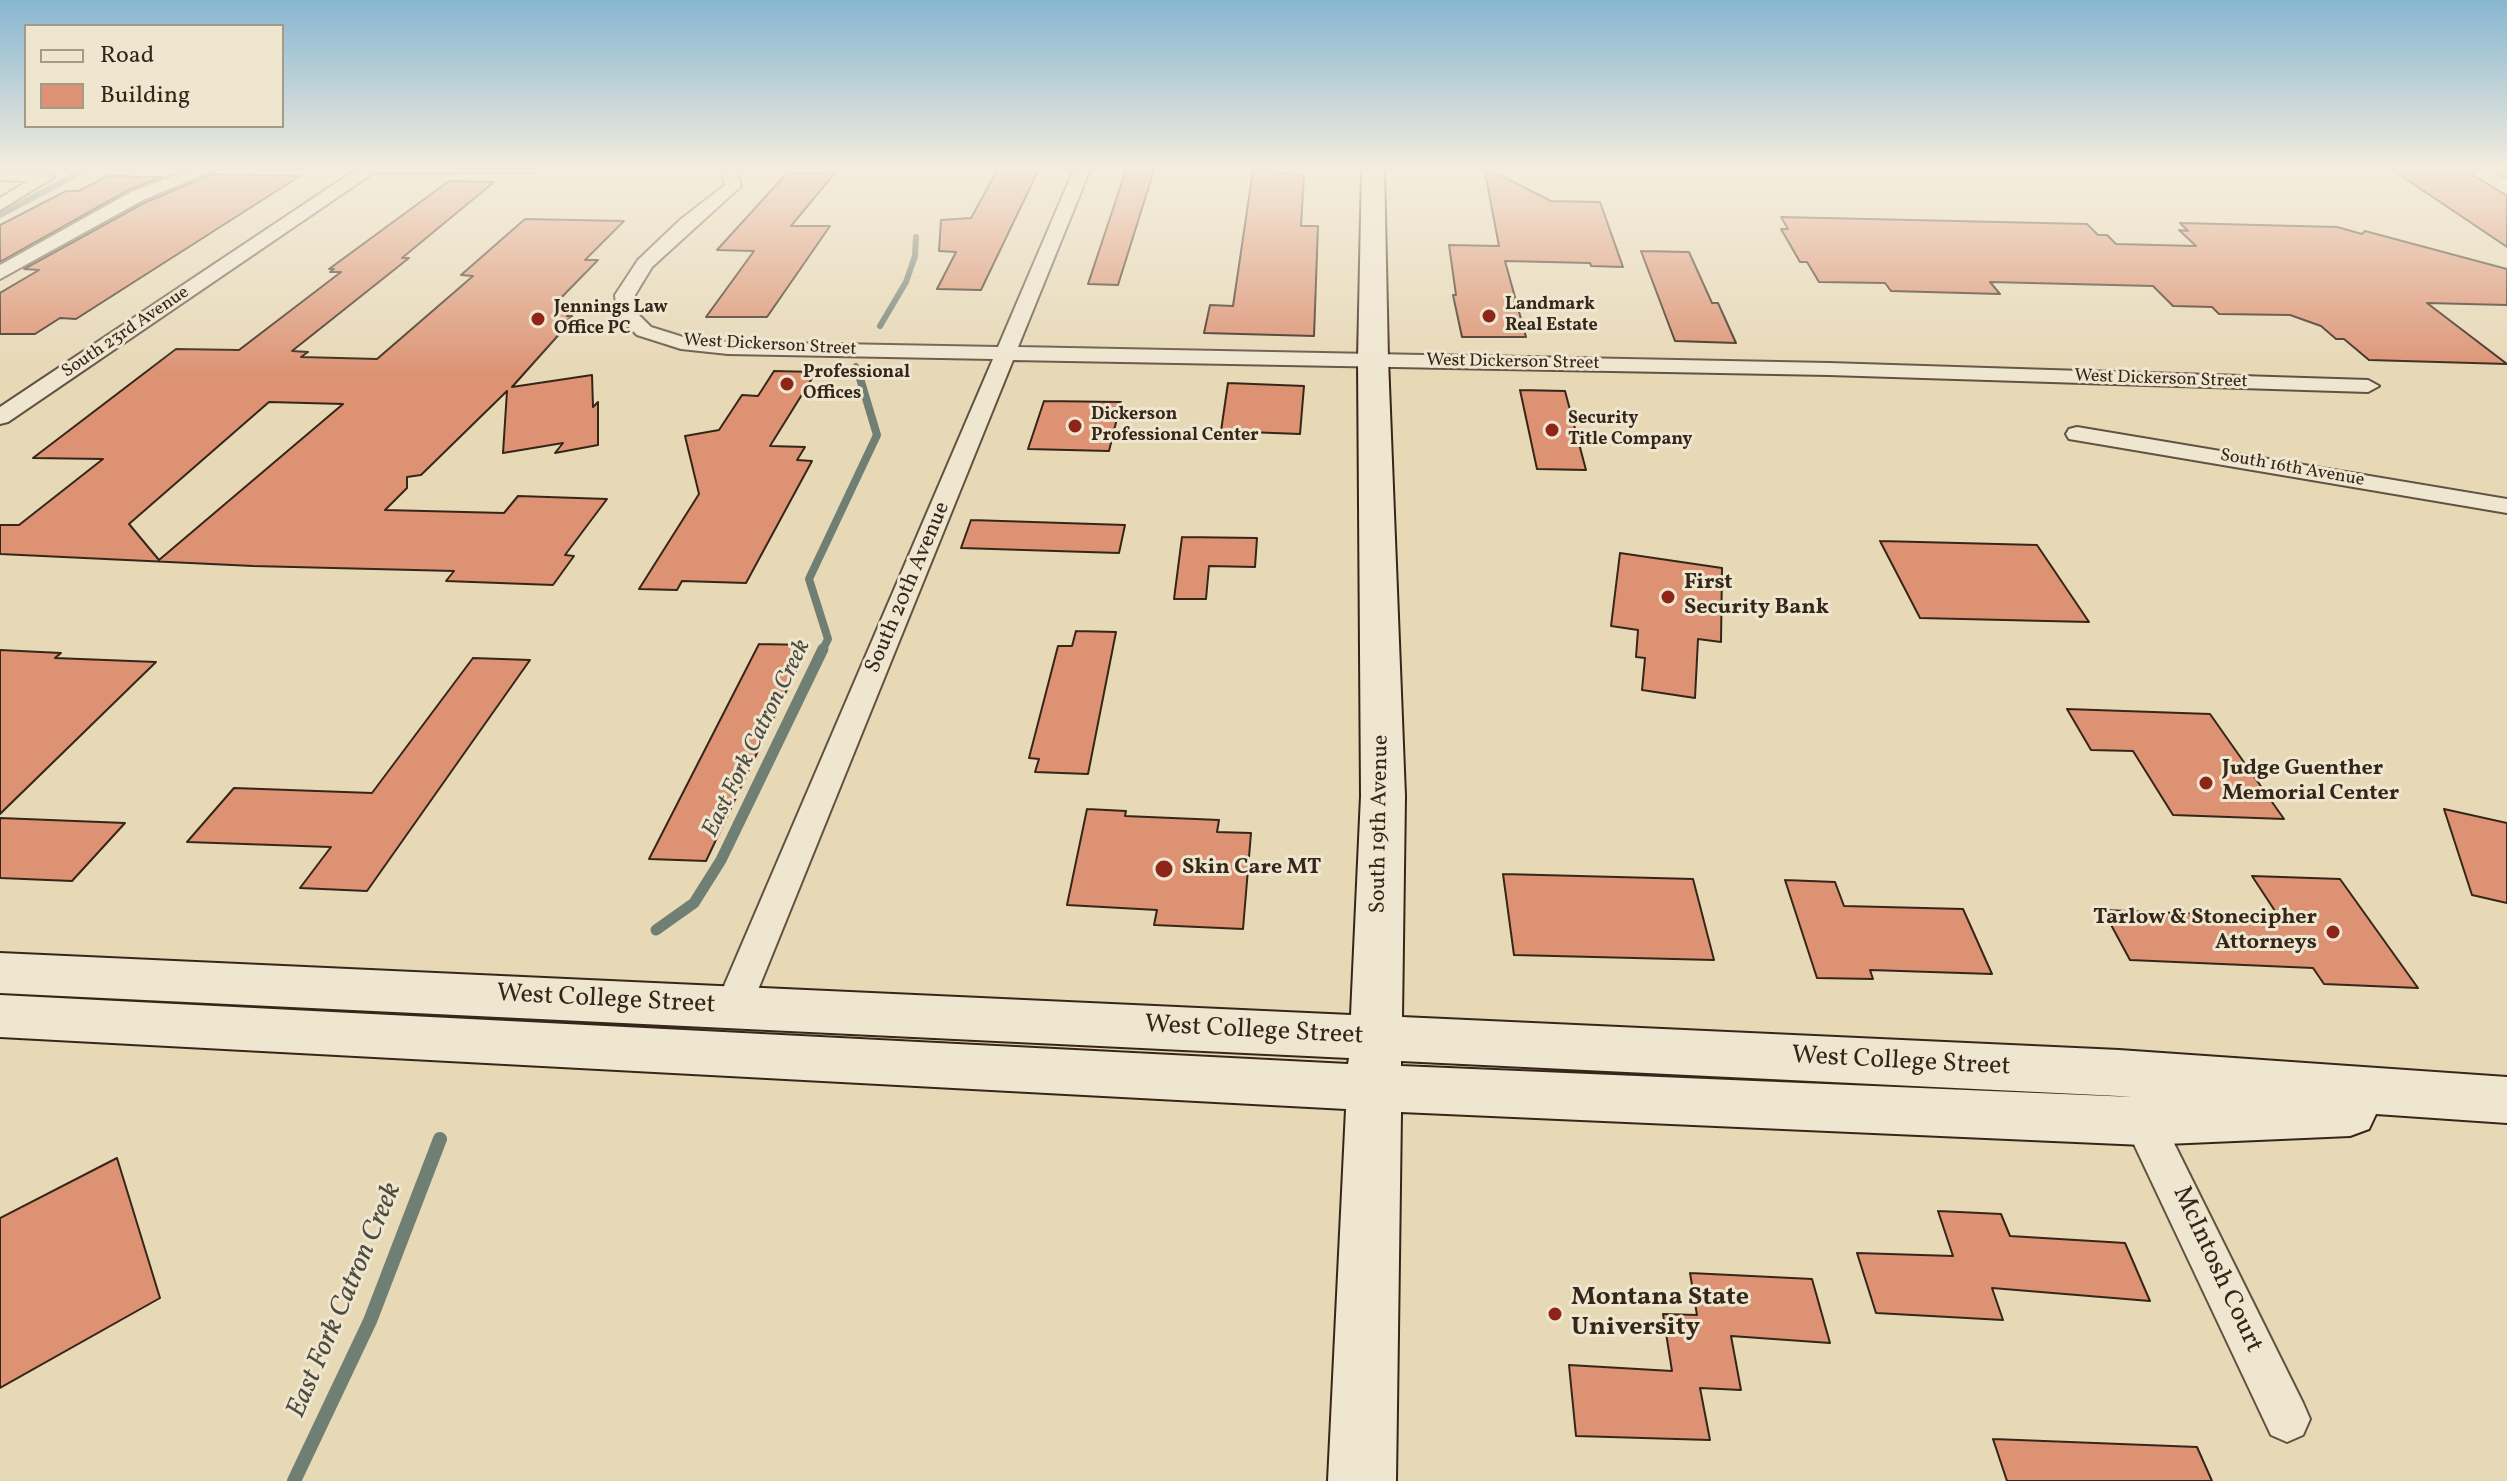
<!DOCTYPE html>
<html>
<head>
<meta charset="utf-8">
<style>
  body { margin:0 }
  #map { position:relative; width:2507px; height:1481px; overflow:hidden; background:#e7d8b6; font-family:Vollkorn,serif }
  canvas { display:block }
  .legend { position:absolute; left:24px; top:24px; width:260px; height:104px; box-sizing:border-box; background:#efe6d0; border:2px solid #a59987; margin:0; padding:10px 14px; list-style:none; font-size:24px; color:#36261a }
  .legend li { display:flex; align-items:center; gap:16px; height:40px }
  .legend b { width:40px; border:2px solid #a59987 }
</style>
</head>
<body>
<div id="map">
<canvas width="2507" height="1481"></canvas>
<ul class="legend">
<li><b style="height:10px;background:#efe6d0"></b>Road</li>
<li><b style="height:22px;background:#dc9273"></b>Building</li>
</ul>
</div>
<script>
const ctx = document.querySelector('canvas').getContext('2d');
ctx.lineJoin = 'round';
const toPath = rows => new Path2D(rows.map(r => 'M' + r).join(''));
function strokePath(path, color, width, dash) { ctx.strokeStyle = color; ctx.lineWidth = width; ctx.lineCap = dash ? 'butt' : 'round'; ctx.setLineDash(dash || []); ctx.stroke(path); }
function paint(path, color) { ctx.fillStyle = color; ctx.fill(path, 'evenodd'); }
function write(font, color, halo, rows, align = 'center') {
  ctx.font = font + ' Vollkorn,serif'; ctx.lineWidth = 6; ctx.setLineDash([]); ctx.textBaseline = 'middle'; ctx.strokeStyle = halo; ctx.fillStyle = color; for (const [text, x, y, turn = 0] of rows) {
    ctx.save(); ctx.translate(x, y); ctx.rotate((+turn || 0) * Math.PI / 180); ctx.textAlign = isNaN(turn) ? turn : align; if (halo) ctx.strokeText(text, 0, 0); ctx.fillText(text, 0, 0); ctx.restore();
  }
}
const streamFar3 = toPath([
  [0,215,90,167],
  [880,326,906,282,915,256,916,237],
  [856,366,859,377]
]);
const streamFar2 = toPath([
  [822,651,828,639,809,579,877,435,859,375]
]);
const streamFar1 = toPath([
  [656,930,694,903,721,860,823,649]
]);
const stream = toPath([
  [294,1481,370,1321,440,1139]
]);
const building = toPath([
  [999,167,1040,167,981,290,937,289,956,252,939,251,941,220,971,218,999,167],
  [1127,167,1155,167,1118,285,1088,284,1127,167],
  [1484,167,1551,201,1600,202,1623,267,1591,266,1590,263,1505,261,1526,337,1462,337,1453,295,1456,295,1449,245,1499,246,1484,167],
  [2388,167,2460,167,2507,196,2507,247,2388,167],
  [1253,170,1304,175,1301,226,1318,226,1314,336,1204,333,1210,305,1233,306,1253,170],
  [787,173,834,174,791,226,830,226,767,317,706,317,754,251,717,250,787,173],
  [212,174,300,176,76,319,60,318,35,334,0,334,0,293,39,270,24,269,144,203,212,174],
  [107,176,162,177,130,189,0,262,0,225,66,191,79,191,107,176],
  [449,181,494,182,402,258,409,258,292,351,308,352,301,357,377,359,473,276,461,275,525,219,624,221,585,260,598,260,555,304,575,305,567,316,572,316,567,321,571,321,512,387,592,375,593,407,598,402,598,445,555,453,563,443,503,453,507,391,421,475,407,477,407,488,385,510,504,513,518,496,607,499,565,555,574,556,553,585,446,581,454,571,253,566,0,554,0,525,19,525,103,459,33,458,176,349,239,350,341,272,330,272,334,269,329,269,449,181],
  [269,402,343,404,159,560,129,524,269,402],
  [1781,217,2087,224,2098,235,2107,235,2116,244,2196,246,2179,230,2188,231,2180,223,2337,227,2362,234,2365,231,2507,269,2507,305,2427,303,2507,364,2369,360,2344,339,2336,339,2321,326,2290,315,2219,314,2212,307,2173,306,2153,286,1990,282,2000,294,1891,291,1885,283,1819,282,1807,262,1800,262,1781,229,1788,229,1781,217],
  [1641,251,1689,252,1712,303,1718,303,1736,343,1675,341,1641,251],
  [774,371,816,372,770,446,805,447,797,460,812,461,746,583,682,581,677,590,639,589,699,494,685,436,719,430,742,395,758,396,774,371],
  [1228,383,1304,386,1300,434,1221,431,1228,383],
  [1520,390,1565,391,1586,470,1537,469,1520,390],
  [1044,401,1121,402,1109,451,1028,449,1044,401],
  [971,520,1125,525,1119,553,961,548,971,520],
  [1182,537,1257,538,1255,567,1209,566,1206,599,1174,599,1182,537],
  [1880,541,2037,545,2089,622,1920,618,1880,541],
  [1620,553,1722,568,1721,642,1698,639,1695,698,1642,690,1645,658,1636,657,1638,630,1611,626,1620,553],
  [1076,631,1116,632,1088,774,1035,772,1039,759,1029,758,1058,646,1072,646,1076,631],
  [759,644,808,645,706,861,649,859,759,644],
  [0,650,61,653,55,658,156,662,0,814,0,650],
  [473,658,530,660,367,891,300,888,331,847,187,842,234,788,372,793,473,658],
  [2067,709,2210,714,2284,819,2173,815,2133,751,2091,750,2067,709],
  [1087,809,1126,811,1125,816,1219,820,1217,832,1251,833,1243,929,1154,925,1157,910,1067,905,1087,809],
  [2444,809,2507,823,2507,903,2472,895,2444,809],
  [0,818,125,823,72,881,0,878,0,818],
  [1503,874,1693,879,1714,960,1514,955,1503,874],
  [2252,876,2340,879,2418,988,2324,984,2313,968,2130,960,2103,910,2279,917,2252,876],
  [1785,880,1835,882,1844,906,1963,909,1992,974,1870,970,1873,979,1817,978,1785,880],
  [117,1158,160,1298,0,1388,0,1218,117,1158],
  [1938,1211,2001,1214,2010,1236,2125,1243,2150,1301,1992,1288,2003,1320,1876,1313,1857,1253,1953,1256,1938,1211],
  [1690,1273,1812,1279,1830,1343,1731,1336,1741,1390,1700,1388,1710,1440,1576,1436,1569,1365,1672,1371,1663,1314,1697,1315,1690,1273],
  [1993,1439,2197,1447,2212,1481,2007,1481,1993,1439]
]);
const minor = toPath([
  [197,167,221,167,143,200,0,279,0,265,131,192,197,167],
  [360,167,542,167,534,172,373,173,8,422,0,424,0,407,360,167],
  [719,167,736,167,741,186,652,267,635,295,637,313,651,327,683,337,728,342,998,347,1075,167,1091,167,1018,347,1829,363,2368,380,2379,386,2368,392,1829,375,1013,360,751,1007,746,1017,733,1022,720,1017,715,1007,993,359,728,354,681,349,637,335,617,315,615,295,638,260,680,220,725,185,719,167],
  [2492,167,2507,167,2507,177,2501,175,2492,167],
  [0,170,46,172,54,177,0,210,0,198,28,181,0,180,0,170],
  [2077,427,2507,499,2507,513,2069,439,2066,434,2069,429,2077,427],
  [2143,1104,2157,1109,2303,1403,2310,1419,2303,1435,2287,1442,2271,1435,2123,1121,2129,1109,2143,1104]
]);
const secondary = toPath([
  [1362,167,1384,167,1388,359,1405,796,1402,1017,2119,1050,2507,1077,2507,1123,2376,1114,2369,1129,2350,1136,2143,1145,1401,1112,1396,1481,1328,1481,1346,1109,0,1037,0,995,1348,1064,1349,1058,0,993,0,953,1351,1015,1361,796,1358,359,1362,167],
  [1401,1061,2119,1096,2132,1097,1401,1066,1401,1061]
]);
const markers = [
  [1489,316,8,"#8f2418"],
  [538,319,8,"#8f2418"],
  [787,384,8,"#8f2418"],
  [1075,426,8,"#8f2418"],
  [1552,430,8,"#8f2418"],
  [1668,597,8,"#8f2418"],
  [2206,783,8,"#8f2418"],
  [1164,869,10,"#8f2418"],
  [2333,932,8,"#8f2418"],
  [1555,1314,8,"#8f2418"]
];
const farPoinames = [
  ["Landmark",1505,306],
  ["Real Estate",1505,327],
  ["Jennings Law",554,309],
  ["Office PC",554,330],
  ["Professional",803,374],
  ["Offices",803,395],
  ["Dickerson",1091,416],
  ["Professional Center",1091,437],
  ["Security",1568,420],
  ["Title Company",1568,441]
];
const farStreetnames = [
  ["South 23rd Avenue",126,333,-34],
  ["West Dickerson Street",770,346,3],
  ["West Dickerson Street",1513,363,1],
  ["West Dickerson Street",2161,380,2],
  ["South 16th Avenue",2292,469,10]
];
const poiNames = [
  ["First",1684,584],
  ["Security Bank",1684,609],
  ["Judge Guenther",2222,770],
  ["Memorial Center",2222,795],
  ["Skin Care MT",1182,869],
  ["Tarlow & Stonecipher",2317,919,"right"],
  ["Attorneys",2317,944,"right"]
];
const streetNames = [
  ["South 20th Avenue",909,588,-67],
  ["South 19th Avenue",1381,824,-89]
];
const waterNames = [
  ["East Fork Catron Creek",758,739,-64]
];
const nearStreetnames = [
  ["West College Street",606,1001,3],
  ["West College Street",1254,1032,3],
  ["West College Street",1901,1063,3],
  ["McIntosh Court",2216,1270,65]
];
const nearPoinames = [
  ["Montana State",1571,1299],
  ["University",1571,1329]
];
const nearWaternames = [
  ["East Fork Catron Creek",346,1301,-67]
];
strokePath(streamFar3, '#707f73', 6);
strokePath(streamFar2, '#707f73', 8);
strokePath(streamFar1, '#707f73', 11);
strokePath(stream, '#707f73', 14);
paint(building, '#dc9273');
strokePath(building, '#36261a', 2);
strokePath(minor, '#625241', 4);
strokePath(secondary, '#36261a', 4);
paint(minor, '#efe6d0');
paint(secondary, '#efe6d0');
const sky = ctx.createLinearGradient(0, 0, 0, 375);
sky.addColorStop(0, '#87b6d1');
sky.addColorStop(0.45, '#f4edde');
sky.addColorStop(1, '#f4edde00');
ctx.fillStyle = sky;
ctx.fillRect(0, 0, 2507, 375);
for (const [x, y, r, color] of markers) { const dot = new Path2D(); dot.arc(x, y, r, 0, 2 * Math.PI); ctx.fillStyle = color; ctx.fill(dot); strokePath(dot, '#efe6d0', 3); }
write('bold 18px', '#36261a', '#efe6d0', farPoinames, 'left');
write('18px', '#36261a', '#efe6d0', farStreetnames);
write('bold 22px', '#36261a', '#efe6d0', poiNames, 'left');
write('22px', '#36261a', '#efe6d0', streetNames);
write('italic 24px', '#4e4b3f', '#efe6d0', waterNames);
write('26px', '#36261a', '#efe6d0', nearStreetnames);
write('bold 26px', '#36261a', '#efe6d0', nearPoinames, 'left');
write('italic 28px', '#4e4b3f', '#efe6d0', nearWaternames);
</script>
</body>
</html>
